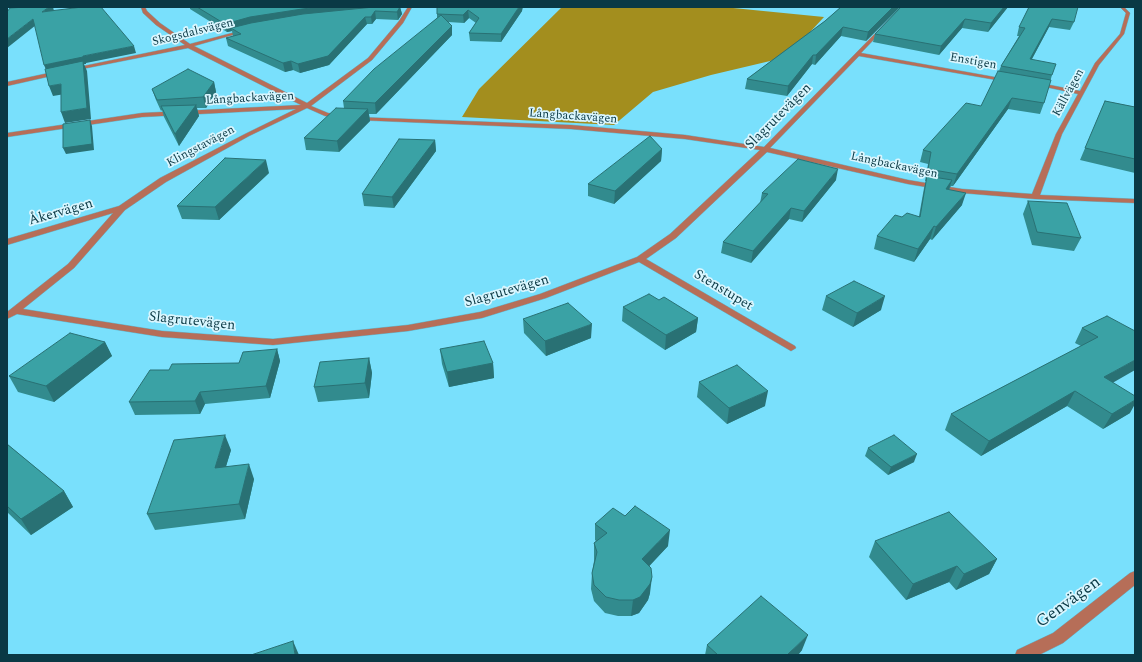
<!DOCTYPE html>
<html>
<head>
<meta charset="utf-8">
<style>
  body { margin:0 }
  #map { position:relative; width:1142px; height:662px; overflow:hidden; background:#79e0fc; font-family:Spectral,serif }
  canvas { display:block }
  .frame { position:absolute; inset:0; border:8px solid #0a3945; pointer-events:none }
</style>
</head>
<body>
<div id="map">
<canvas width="1142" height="662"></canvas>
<div class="frame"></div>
</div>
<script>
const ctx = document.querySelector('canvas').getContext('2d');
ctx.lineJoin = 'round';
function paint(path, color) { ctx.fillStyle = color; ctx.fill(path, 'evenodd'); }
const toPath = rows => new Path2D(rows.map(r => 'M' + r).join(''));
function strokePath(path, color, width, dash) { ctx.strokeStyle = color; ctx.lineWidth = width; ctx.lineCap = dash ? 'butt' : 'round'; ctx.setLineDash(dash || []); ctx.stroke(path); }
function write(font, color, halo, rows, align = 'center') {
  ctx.font = font + ' Spectral,serif'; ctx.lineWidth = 3.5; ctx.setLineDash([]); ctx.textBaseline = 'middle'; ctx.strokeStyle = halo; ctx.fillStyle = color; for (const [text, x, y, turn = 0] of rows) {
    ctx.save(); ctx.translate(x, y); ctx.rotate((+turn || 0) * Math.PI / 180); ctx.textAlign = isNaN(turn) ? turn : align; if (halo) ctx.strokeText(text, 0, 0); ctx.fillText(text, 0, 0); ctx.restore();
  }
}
const forest = toPath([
  [562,7,723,7,824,17,787,57,711,75,653,92,614,125,462,117,479,89]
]);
const minor = toPath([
  [141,7,145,7,147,11,160,23,190,44,247,29,247,31,194,46,307,103,368,58,399,21,408,7,412,7,403,23,372,60,311,106,328,113,343,116,343,118,325,116,307,108,249,136,166,182,125,210,74,268,23,309,162,331,273,339,408,325,480,312,540,294,637,257,670,234,760,150,685,139,571,129,357,120,355,119,355,117,571,125,685,135,764,147,901,7,905,7,861,53,1011,80,1008,82,859,56,770,148,908,180,962,189,1032,194,1056,134,1078,94,1032,84,1035,82,1080,91,1095,63,1120,34,1126,13,1120,7,1124,7,1130,13,1124,34,1099,65,1062,134,1040,195,1135,199,1135,203,1035,199,962,193,908,184,767,152,676,238,646,259,795,346,796,348,791,351,639,262,546,298,482,318,408,331,273,345,162,337,17,314,7,319,7,312,68,264,113,213,7,245,7,239,119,206,160,178,245,134,296,109,142,117,7,137,7,133,142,113,301,105,188,48,72,71,71,70,74,68,185,45,156,25,143,13,141,7],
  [58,71,60,72,60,74,7,86,7,82,58,71],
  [1135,571,1135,585,1063,643,1039,655,1015,655,1017,650,1053,633,1130,573,1135,571]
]);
const wall = toPath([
  [190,7,400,7,402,14,398,20,376,19,372,24,367,24,329,65,300,73,293,70,285,72,228,46,226,38,233,36,232,31,227,32,190,9],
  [437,7,522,11,501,42,470,41,469,33,476,23,469,18,464,23,448,22,452,35,376,114,369,114,370,121,339,152,306,150,304,138,344,108,343,101,437,18],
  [841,7,900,7,866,41,841,36,815,65,812,64,787,96,745,89,747,79,825,21],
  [901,7,1008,7,988,32,962,28,939,55,873,42,875,34],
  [1029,7,1074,22,1070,30,1049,27,1032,59,1052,75,1044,103,1040,114,1008,109,953,186,951,186,949,190,962,205,932,240,930,239,914,262,874,249,877,236,902,217,919,216,924,188,926,181,925,181,928,164,920,162,923,150,981,106,999,71,1001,66,1019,36,1017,36,1019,27],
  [214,82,216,92,206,108,197,108,199,116,179,146,164,117,162,110,161,111,156,100,152,89],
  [1105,101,1135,107,1135,173,1080,160],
  [435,140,436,151,394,208,364,206,362,194],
  [662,149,661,161,614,204,588,196,588,184],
  [269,173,219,220,182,219,177,206],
  [836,180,802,222,789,219,751,263,721,253,723,242,760,203,762,193],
  [1028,201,1081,238,1074,251,1032,245,1023,214],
  [826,296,881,310,853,327,822,310],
  [659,300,698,318,696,332,665,350,622,321,623,307],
  [1107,316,1113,383,1130,413,1103,429,1067,406,981,456,945,430,951,414,1081,346,1075,343,1082,328],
  [523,319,591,338,546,356,524,333],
  [105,342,112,356,54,402,18,392,9,376],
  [277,349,280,361,270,398,205,404,200,414,135,415,129,402,169,370,239,363],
  [440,349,493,363,494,378,449,387,442,364],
  [369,358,372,373,369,398,318,402,314,387],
  [699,382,765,406,727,424,697,397],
  [7,444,64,491,73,507,31,535,7,512],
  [868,448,914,462,888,475,865,456],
  [231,450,226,466,254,479,245,519,155,530,147,514],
  [595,524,668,546,649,566,650,593,648,600,639,613,631,616,618,616,605,613,594,601,591,589,592,573,594,561,594,543,596,541,595,540],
  [875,541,997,559,989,574,956,590,949,582,906,600,869,557],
  [707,645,802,650,798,655,705,655]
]);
const shadedWall = toPath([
  [49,7,53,7,54,11,42,12],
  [319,7,397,7,231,28,232,31,227,32,225,24,250,17,302,9],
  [400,7,402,14,398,20,397,12],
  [519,7,523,7,522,11,501,42,501,34],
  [893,7,900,7,866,41,868,32],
  [1004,7,1008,7,988,32,991,23],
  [468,10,469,18,464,23,463,15],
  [375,11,376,19,372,24,371,17],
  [365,17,367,24,329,65,300,73,298,64],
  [33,19,36,25,7,48,7,39],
  [965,19,962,28,939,55,941,46],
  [1052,19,1049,27,1027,68,1030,59],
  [452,26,452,35,376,114,375,103],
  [843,27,841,36,815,65,816,55],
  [134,46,136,53,86,63,86,64,84,64,87,71,91,119,65,123,61,112,87,108,47,72,44,65,83,56],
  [813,55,812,64,787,96,788,86],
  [291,61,293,70,285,72,283,63],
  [214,82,216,92,206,108,203,97],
  [61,84,65,94,53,96,49,86],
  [1012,98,1008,109,953,186,957,174],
  [196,105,199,116,179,146,175,134],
  [368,109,370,121,339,152,337,141],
  [90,120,92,126,94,150,66,154,63,148],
  [435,140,436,151,394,208,392,197],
  [662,149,661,161,614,204,615,191],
  [266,160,269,173,219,220,215,207],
  [838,169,836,180,802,222,804,211],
  [952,180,948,192,946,189],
  [966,193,962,205,932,240,936,227],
  [791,208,789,219,751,263,753,251],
  [934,226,930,239,914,262,918,249],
  [885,296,881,310,853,327,857,313],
  [698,318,696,332,665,350,666,335],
  [592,324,591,338,546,356,545,341],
  [105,342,112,356,54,402,46,386],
  [277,349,280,361,270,398,266,386],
  [369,358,372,373,369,398,365,383],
  [1135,360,1135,370,1095,393,1104,377],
  [493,363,494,378,449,387,447,372],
  [768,391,765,406,727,424,729,408],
  [1075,391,1067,406,981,456,989,441],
  [200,392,205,404,200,414,195,401],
  [1135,400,1135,404,1130,413,1103,429,1112,414],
  [225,435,231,450,221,483,215,468],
  [917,454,914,462,888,475,891,467],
  [249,464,254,479,245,519,239,504],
  [64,491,73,507,31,535,21,519],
  [670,530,668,546,641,575,642,559],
  [997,559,989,574,956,590,964,574],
  [957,566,949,582,906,600,913,584],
  [652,577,650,593,648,600,639,613,631,616,633,600],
  [808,635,802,650,798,655,787,655],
  [293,641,299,655,295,655]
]);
const building = toPath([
  [26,7,49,7,42,12,82,7,101,7,134,46,83,56,83,57,44,65,33,19,7,39,7,12,10,8,26,7],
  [197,7,319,7,302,9,250,17,225,24,197,7],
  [374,7,400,7,397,12,375,11,371,17,365,17,328,56,298,64,291,61,283,63,226,38,241,34,231,28,251,23,303,14,374,7],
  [437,7,519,7,501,34,469,33,479,18,468,10,463,15,437,14,437,7],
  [841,7,893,7,868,32,843,27,816,55,813,55,788,86,747,79,825,21,841,7],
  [901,7,1004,7,991,23,965,19,941,46,875,34,901,7],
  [1029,7,1078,7,1074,22,1052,19,1030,59,1056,64,1052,75,1001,66,1025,28,1019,27,1029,7],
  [441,15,452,26,375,103,343,101,374,69,441,15],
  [83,61,87,108,61,112,61,84,49,86,45,69,83,61],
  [188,69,214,82,203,97,157,100,152,89,188,69],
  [998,71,1051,80,1044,103,1012,98,957,174,928,169,931,152,923,150,966,103,981,106,998,71],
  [1105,101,1135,107,1135,159,1085,148,1105,101],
  [196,105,175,134,161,106,196,105],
  [336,108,368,109,337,141,304,138,336,108],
  [90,120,92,144,63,148,63,124,90,120],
  [650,136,662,149,615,191,588,184,650,136],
  [399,139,435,140,392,197,362,194,399,139],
  [225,158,266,160,215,207,177,206,225,158],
  [798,159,838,169,804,211,791,208,753,251,723,242,768,194,762,193,798,159],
  [927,176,952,180,946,189,966,193,936,227,934,226,918,249,877,236,895,215,902,217,907,213,920,217,927,176],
  [1028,201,1067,203,1081,238,1037,232,1028,201],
  [854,281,885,296,857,313,826,296,854,281],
  [649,294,659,300,664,297,698,318,666,335,623,307,649,294],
  [568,303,592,324,545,341,523,319,568,303],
  [1107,316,1135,331,1135,360,1104,377,1135,396,1135,400,1112,414,1075,391,989,441,951,414,1098,337,1082,328,1107,316],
  [70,333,105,342,46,386,9,376,70,333],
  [484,341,493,363,447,372,440,349,484,341],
  [277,349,266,386,200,392,195,401,129,402,150,370,169,370,172,364,239,363,243,352,277,349],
  [369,358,365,383,314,387,320,362,369,358],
  [737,365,768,391,729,408,699,382,737,365],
  [225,435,215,468,249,464,239,504,147,514,174,440,225,435],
  [894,435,917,454,891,467,868,448,894,435],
  [7,444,64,491,21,519,7,506,7,444],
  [635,506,670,530,642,559,651,568,652,577,650,584,640,597,633,600,619,600,606,597,594,585,592,573,597,552,594,543,607,533,595,524,613,508,625,516,635,506],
  [949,512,997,559,964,574,957,566,913,584,875,541,949,512],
  [761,596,808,635,787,655,718,655,707,645,761,596],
  [293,641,295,655,251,655,293,641]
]);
const farStreetnames = [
  ["Skogsdalsvägen",193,33,-14],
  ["Enstigen",973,62,10],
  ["Källvägen",1069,93,-61],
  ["Långbackavägen",250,99,-3],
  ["Långbackavägen",573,117,4],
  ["Klingstavägen",201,147,-28],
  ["Långbackavägen",894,166,12]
];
const streetNames = [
  ["Slagrutevägen",779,117,-45],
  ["Åkervägen",61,213,-16],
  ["Stenstupet",723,291,31],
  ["Slagrutevägen",507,292,-16],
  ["Slagrutevägen",192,322,6]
];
const nearStreetnames = [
  ["Genvägen",1069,603,-36]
];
paint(forest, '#a38e1e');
strokePath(minor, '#61bbd4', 1);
paint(minor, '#b66e58');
paint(wall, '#328b8e');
paint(shadedWall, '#297174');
paint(building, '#3aa2a5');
strokePath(building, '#297174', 1);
write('12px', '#0a3945', '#daf6fe', farStreetnames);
write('14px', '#0a3945', '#daf6fe', streetNames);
write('17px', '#0a3945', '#daf6fe', nearStreetnames);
</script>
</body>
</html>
